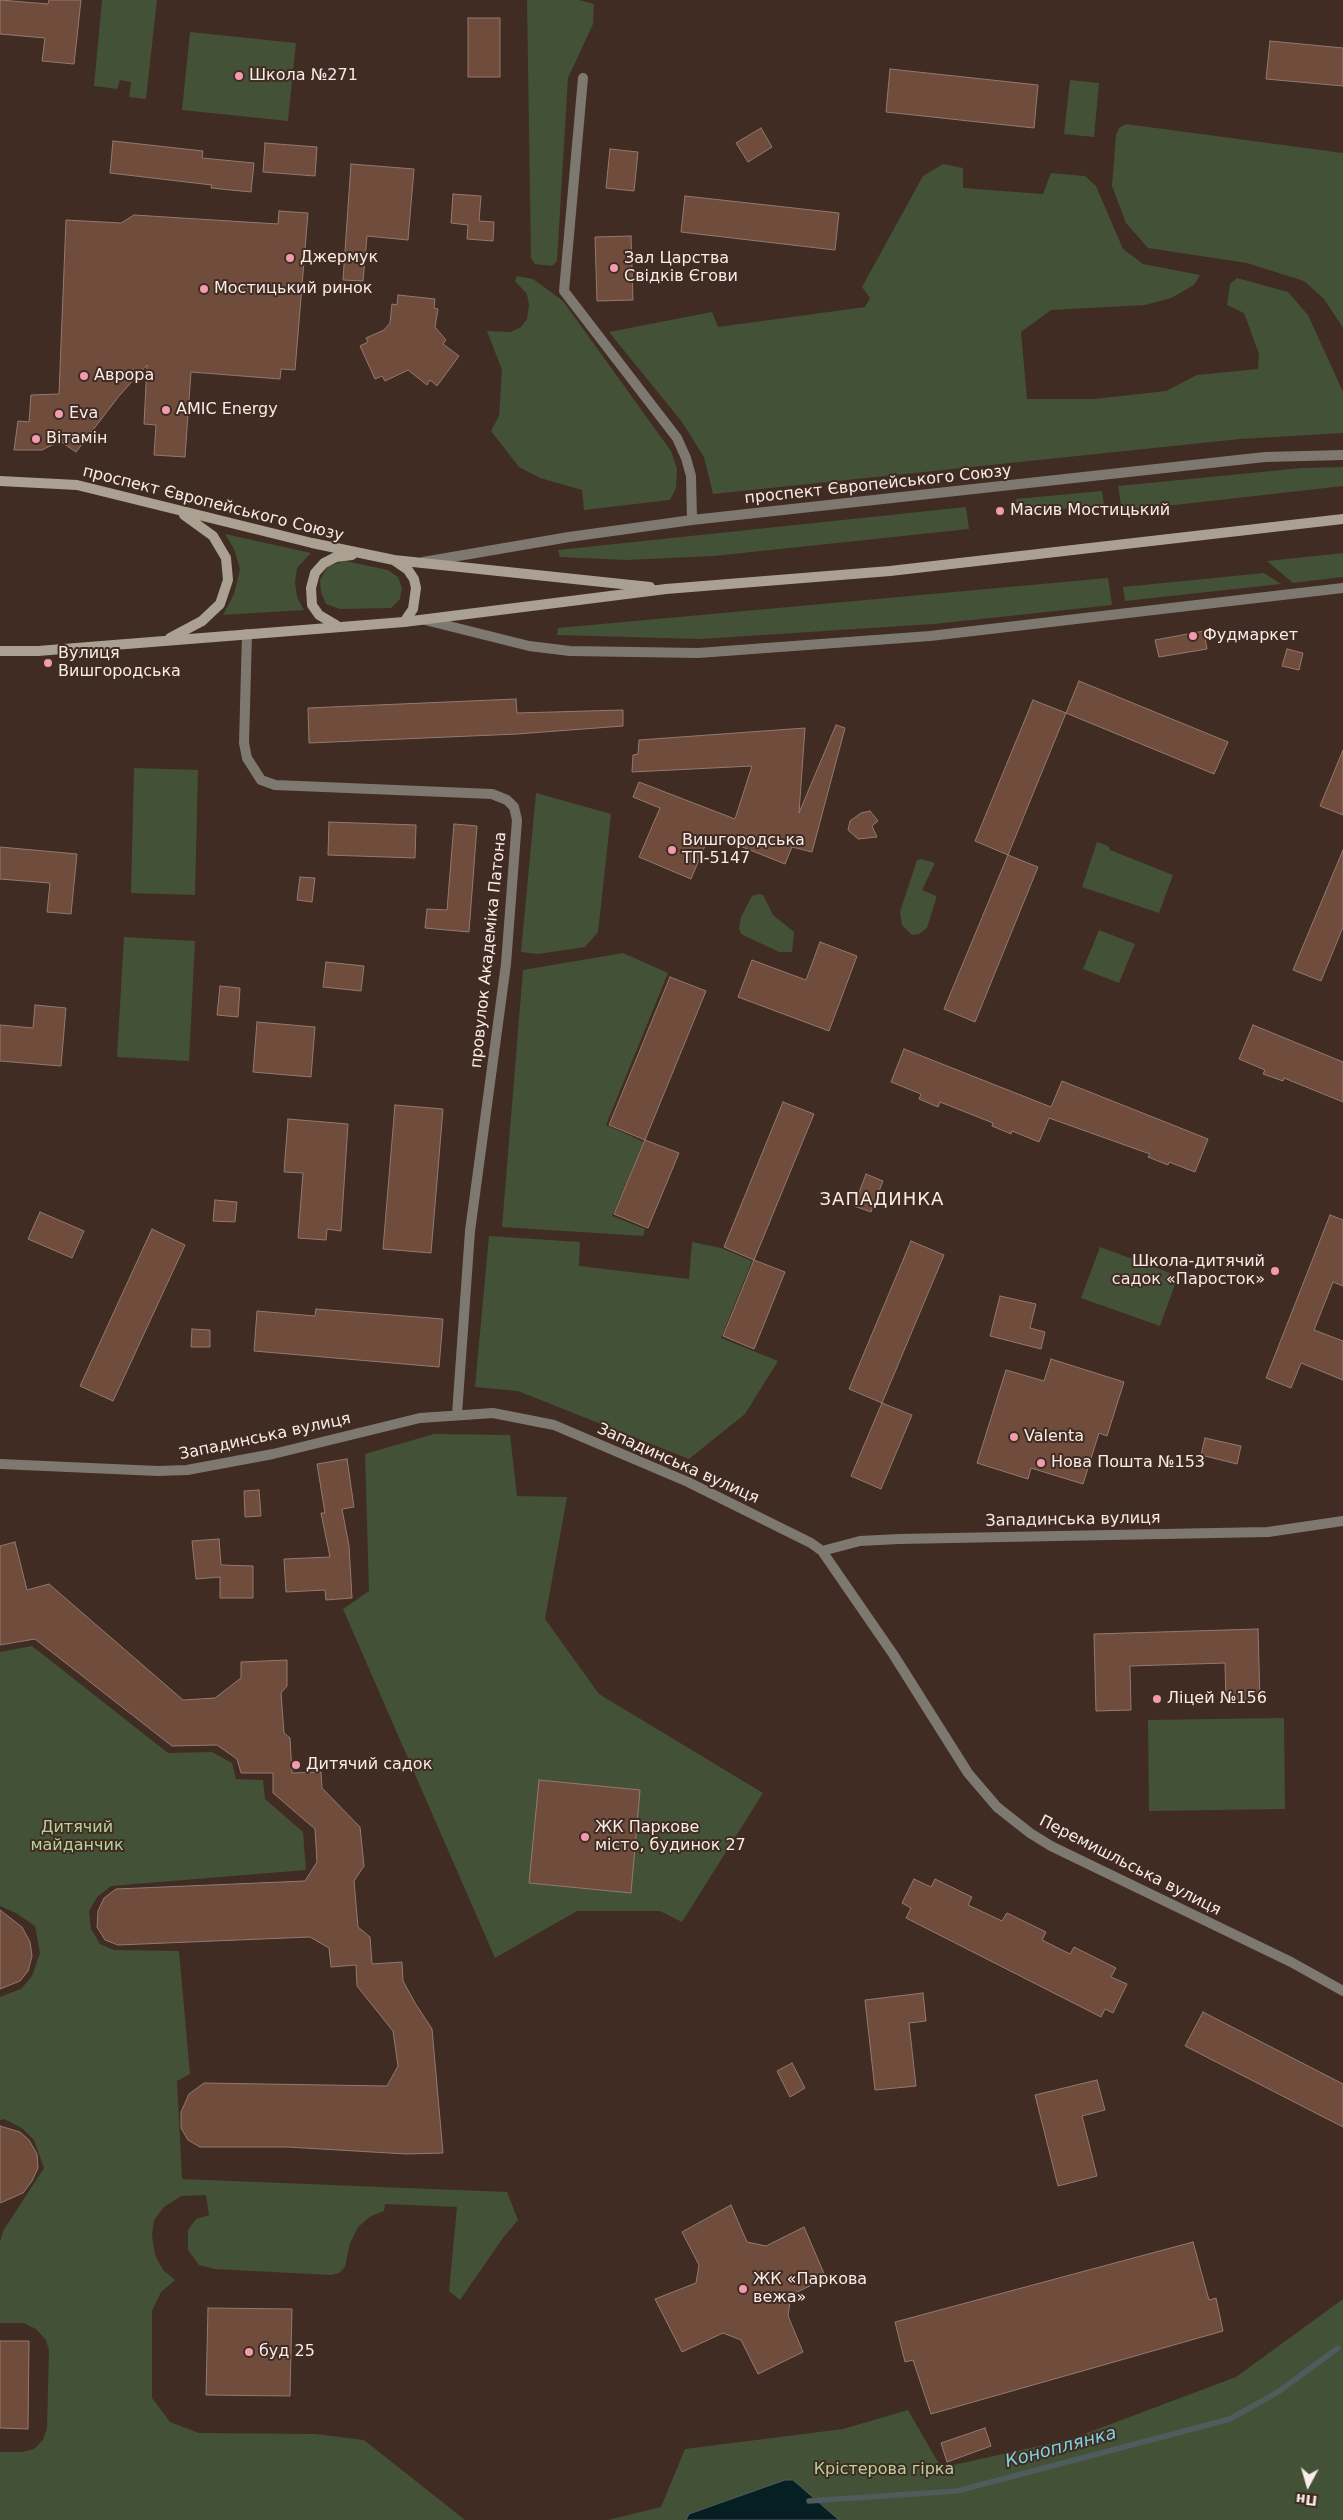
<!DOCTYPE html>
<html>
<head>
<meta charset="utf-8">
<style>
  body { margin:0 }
  #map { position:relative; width:1343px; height:2520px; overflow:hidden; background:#402c23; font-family:"DejaVu Sans",sans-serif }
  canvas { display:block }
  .north { position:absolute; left:1283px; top:2460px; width:50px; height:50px; -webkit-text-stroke:4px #402c23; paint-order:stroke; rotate:186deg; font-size:14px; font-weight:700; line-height:20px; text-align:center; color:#f9ebe6 }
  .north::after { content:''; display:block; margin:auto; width:18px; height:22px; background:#f9ebe6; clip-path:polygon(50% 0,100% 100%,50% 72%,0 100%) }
</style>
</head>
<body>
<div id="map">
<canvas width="1343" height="2520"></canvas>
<div class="north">Пн</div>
</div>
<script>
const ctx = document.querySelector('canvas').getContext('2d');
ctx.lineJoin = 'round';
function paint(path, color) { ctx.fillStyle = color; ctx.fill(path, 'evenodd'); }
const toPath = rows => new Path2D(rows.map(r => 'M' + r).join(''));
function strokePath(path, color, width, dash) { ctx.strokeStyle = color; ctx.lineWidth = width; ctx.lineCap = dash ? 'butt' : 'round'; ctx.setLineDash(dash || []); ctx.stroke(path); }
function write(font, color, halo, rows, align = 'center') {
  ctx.font = font + ' "DejaVu Sans",sans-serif'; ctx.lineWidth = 4; ctx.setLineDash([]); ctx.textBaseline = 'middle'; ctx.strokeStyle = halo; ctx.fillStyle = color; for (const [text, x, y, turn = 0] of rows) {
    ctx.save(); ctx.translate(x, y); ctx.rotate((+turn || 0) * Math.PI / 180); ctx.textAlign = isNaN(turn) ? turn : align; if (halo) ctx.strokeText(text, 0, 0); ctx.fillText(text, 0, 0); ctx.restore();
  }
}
const green = toPath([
  [102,0,157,0,146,99,129,97,131,82,120,80,117,89,94,86],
  [527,0,579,0,594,4,593,24,568,78,557,261,552,266,535,264,531,258],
  [190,32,296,43,288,121,182,110],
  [1070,80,1099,83,1094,137,1064,134],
  [1126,124,1343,153,1343,328,1324,299,1304,281,1247,263,1148,248,1126,223,1112,186,1116,135,1119,128],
  [943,164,963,168,963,188,1043,194,1051,173,1085,176,1096,186,1123,249,1143,264,1200,275,1194,285,1171,298,1145,305,1051,310,1021,332,1027,399,1094,399,1166,391,1197,375,1258,369,1259,354,1244,313,1227,305,1230,284,1237,278,1288,292,1308,315,1343,392,1343,433,1240,439,713,494,704,457,682,422,609,332,712,312,718,327,865,307,870,298,862,287,923,176],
  [517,276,533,279,563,301,671,451,677,469,676,488,670,500,584,510,582,490,540,478,519,467,491,431,499,416,502,370,487,331,511,332,521,327,527,319,529,305,527,294,515,281],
  [1343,467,1343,486,1122,511,1118,486,1302,468],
  [1102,491,1104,505,1018,513,1016,499],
  [966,507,969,529,714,556,626,560,560,557,558,550],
  [225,534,311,553,297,568,295,582,297,597,304,610,223,615,234,594,240,569,234,549],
  [1343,553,1343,577,1293,583,1267,561],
  [345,561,388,570,398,577,402,588,400,599,391,608,340,609,326,604,321,592,320,580,328,566],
  [1264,573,1281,584,1125,601,1123,587],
  [1108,578,1112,605,934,624,700,639,557,635,558,628],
  [134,768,198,770,195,895,131,893],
  [536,793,611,814,598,932,585,947,538,954,521,952],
  [1097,842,1108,846,1110,850,1173,875,1159,913,1082,887],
  [921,859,935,863,922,890,936,896,936,899,927,928,919,934,912,935,902,925,900,912,917,860],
  [759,894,763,895,773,915,794,932,792,952,779,952,741,934,739,928,741,917,752,896],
  [1099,930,1135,944,1119,983,1083,969],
  [124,937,195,941,189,1061,117,1057],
  [623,953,668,973,606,1125,644,1142,612,1216,645,1229,643,1236,502,1227,523,970],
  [489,1236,580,1242,579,1266,689,1279,692,1242,721,1248,752,1261,721,1338,778,1361,745,1414,689,1459,518,1391,475,1387],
  [1100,1247,1178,1276,1160,1326,1081,1298],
  [434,1434,510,1435,517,1496,567,1497,545,1619,599,1694,763,1793,682,1922,660,1911,577,1911,495,1958,343,1609,369,1591,365,1454],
  [32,1646,168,1753,212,1752,232,1763,236,1779,263,1780,265,1799,303,1832,306,1870,111,1886,97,1897,89,1911,91,1929,100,1944,114,1950,179,1951,190,2074,177,2081,182,2179,507,2192,518,2220,503,2238,460,2300,449,2291,457,2207,385,2204,384,2211,371,2216,358,2227,350,2243,345,2267,339,2273,331,2275,214,2269,199,2265,188,2250,188,2230,196,2219,209,2215,206,2195,181,2196,164,2207,154,2220,152,2235,155,2255,163,2270,175,2280,161,2292,152,2311,152,2398,170,2422,199,2433,315,2434,364,2440,465,2520,0,2520,0,2452,22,2452,34,2449,43,2440,47,2428,49,2351,46,2340,36,2329,24,2323,0,2323,0,2242,3,2231,44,2168,34,2140,22,2128,4,2119,0,2120,0,1997,21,1989,32,1976,40,1953,35,1926,16,1913,0,1906,0,1652],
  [1284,1718,1285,1809,1149,1811,1148,1720],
  [1343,2299,1343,2520,608,2520,661,2507,685,2449,843,2429,908,2410,943,2471,944,2467,1071,2439,1236,2377]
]);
const water = toPath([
  [785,2480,793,2480,839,2520,686,2520,689,2514,785,2480]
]);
const stream = toPath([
  [809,2501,957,2491,1230,2419,1278,2392,1338,2348]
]);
const building = toPath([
  [0,0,48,4,49,0,81,0,74,64,42,61,45,38,0,34,0,0],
  [468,18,500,18,500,77,468,77,468,18],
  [1270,41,1343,48,1343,86,1266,79,1270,41],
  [890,69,1038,85,1034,128,886,112,890,69],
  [761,128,772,147,748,162,736,143,761,128],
  [113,141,203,151,202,158,254,163,251,192,211,188,212,185,110,173,113,141],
  [265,143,317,147,315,176,263,172,265,143],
  [610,149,638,152,634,191,606,188,610,149],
  [351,164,414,169,408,240,367,236,363,281,343,280,351,164],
  [453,194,481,196,479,221,494,222,493,241,467,239,468,225,451,223,453,194],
  [685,196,839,213,835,250,681,232,685,196],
  [279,211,308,213,295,370,281,369,280,379,191,372,185,457,154,455,156,425,144,424,147,365,119,396,76,452,60,441,42,450,14,450,18,421,29,422,31,395,59,394,66,220,121,223,134,215,278,224,279,211],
  [631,236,633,300,597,301,595,237,631,236],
  [398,295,435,299,434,308,438,309,435,327,446,340,443,344,459,356,437,386,430,380,427,385,408,370,385,381,382,376,375,379,360,346,368,342,366,338,384,330,390,323,392,304,397,305,398,295],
  [1204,631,1207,649,1159,657,1155,640,1204,631],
  [1287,649,1303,653,1299,670,1282,666,1287,649],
  [1079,681,1228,742,1214,774,1066,713,1079,681],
  [516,699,517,713,623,710,623,726,517,734,309,743,308,708,516,699],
  [1033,700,1066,713,1008,855,975,841,1033,700],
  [836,725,845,728,812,852,792,847,785,864,710,834,691,879,639,857,660,808,633,797,639,782,735,819,752,766,632,772,633,755,638,754,639,740,805,728,799,813,836,725],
  [1343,750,1343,815,1320,806,1343,750],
  [870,811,878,821,872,826,877,837,858,839,848,830,850,821,861,813,870,811],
  [329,822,416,825,415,858,328,855,329,822],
  [454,824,477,826,469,932,425,928,427,909,447,910,454,824],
  [0,847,77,854,71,914,47,912,50,883,0,879,0,847],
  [1343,850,1343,927,1321,981,1293,970,1343,850],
  [1008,855,1038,867,975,1022,944,1009,1008,855],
  [300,877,315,878,312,902,297,900,300,877],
  [820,942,857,956,829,1031,738,997,752,960,806,980,820,942],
  [326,962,364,966,361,991,323,987,326,962],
  [670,977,706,991,645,1140,679,1153,648,1228,614,1214,645,1140,609,1125,670,977],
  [220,986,240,988,238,1017,217,1015,220,986],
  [35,1005,66,1008,61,1066,0,1061,0,1025,33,1028,35,1005],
  [257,1022,315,1027,311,1077,253,1072,257,1022],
  [1253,1025,1343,1062,1343,1102,1284,1078,1283,1081,1263,1074,1265,1070,1239,1059,1253,1025],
  [904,1049,1051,1107,1062,1081,1208,1139,1195,1172,1169,1162,1168,1165,1148,1157,1150,1154,1049,1118,1039,1142,1012,1131,1011,1134,992,1126,993,1123,940,1102,938,1107,919,1099,921,1094,891,1082,904,1049],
  [783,1102,814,1114,754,1260,724,1247,783,1102],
  [395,1105,443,1109,431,1253,383,1249,395,1105],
  [288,1119,348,1124,341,1231,327,1229,326,1240,298,1238,303,1173,284,1172,288,1119],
  [866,1174,883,1181,871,1212,854,1206,866,1174],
  [215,1200,237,1202,235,1222,213,1221,215,1200],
  [40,1212,84,1231,72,1258,28,1239,40,1212],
  [1330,1215,1343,1220,1343,1286,1333,1282,1314,1330,1343,1341,1343,1380,1301,1363,1291,1388,1266,1378,1330,1215],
  [152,1229,185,1245,113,1401,80,1386,152,1229],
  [911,1241,944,1255,882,1403,849,1389,911,1241],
  [754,1260,785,1272,754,1349,723,1336,754,1260],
  [1000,1296,1036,1304,1030,1328,1045,1332,1041,1349,990,1336,1000,1296],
  [316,1309,443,1319,439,1367,254,1351,257,1311,315,1316,316,1309],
  [192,1329,210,1330,210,1347,191,1347,192,1329],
  [1051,1359,1124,1382,1107,1436,1099,1433,1083,1484,1031,1468,1028,1479,977,1463,1006,1370,1044,1381,1051,1359],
  [882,1403,912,1415,881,1489,851,1476,882,1403],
  [1205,1438,1241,1446,1237,1464,1201,1455,1205,1438],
  [347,1459,354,1507,342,1509,349,1546,352,1598,326,1600,325,1590,286,1592,284,1559,330,1557,321,1513,325,1513,317,1464,347,1459],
  [259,1490,261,1516,245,1517,244,1491,259,1490],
  [219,1539,221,1565,253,1566,253,1598,220,1598,220,1577,196,1579,192,1541,219,1539],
  [15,1542,27,1590,49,1584,183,1700,215,1698,241,1678,241,1662,287,1660,287,1686,281,1693,284,1733,290,1738,292,1773,321,1772,322,1788,360,1827,364,1866,354,1881,358,1927,370,1937,372,1964,402,1962,403,1981,415,2003,432,2029,443,2153,406,2154,287,2147,200,2147,188,2140,181,2128,181,2112,189,2094,204,2083,387,2086,398,2066,393,2031,357,1986,356,1965,331,1967,329,1948,310,1937,118,1945,105,1940,97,1927,98,1911,104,1898,116,1889,305,1881,317,1862,315,1829,273,1793,273,1773,241,1773,237,1759,217,1745,172,1746,35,1639,0,1645,0,1546,15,1542],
  [1258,1629,1260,1701,1226,1702,1225,1663,1130,1666,1131,1710,1096,1711,1094,1634,1258,1629],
  [539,1780,640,1790,631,1893,529,1883,539,1780],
  [914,1879,931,1887,935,1879,972,1897,968,1905,1002,1921,1007,1913,1046,1932,1042,1940,1070,1954,1074,1947,1116,1968,1111,1977,1127,1984,1113,2013,1105,2009,1101,2017,906,1918,911,1908,902,1903,914,1879],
  [0,1910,22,1927,30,1942,32,1956,28,1971,20,1981,0,1989,0,1910],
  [923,1993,926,2021,909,2023,916,2086,875,2090,865,2000,923,1993],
  [1203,2012,1343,2084,1343,2127,1185,2046,1203,2012],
  [792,2063,805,2088,790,2097,777,2071,792,2063],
  [1097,2080,1105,2110,1082,2116,1097,2176,1058,2186,1035,2095,1097,2080],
  [0,2126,20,2132,29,2140,37,2154,38,2168,32,2181,23,2193,0,2203,0,2126],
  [731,2205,747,2242,766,2246,804,2227,826,2278,791,2295,788,2316,803,2352,758,2374,741,2340,723,2333,682,2352,655,2299,696,2283,699,2265,682,2232,731,2205],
  [1193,2242,1209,2300,1216,2298,1223,2331,931,2414,913,2360,905,2362,895,2322,1193,2242],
  [208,2308,292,2309,290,2396,206,2395,208,2308],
  [0,2341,29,2341,28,2429,0,2428,0,2341],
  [985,2428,991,2446,947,2462,941,2443,985,2428]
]);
const minor = toPath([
  [583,78,564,291,677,438,686,458,691,476,692,520],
  [423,562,569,537,692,520,1265,457,1343,455],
  [425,620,529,646,570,651,698,653,930,636,1343,588],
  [247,634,244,743,247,758,261,780,275,785,492,794,507,800,514,807,517,820,506,964,470,1231,457,1414],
  [0,1464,158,1471,187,1470,273,1454,420,1418,493,1413,554,1425,688,1482,811,1543,822,1551,893,1654,968,1773,997,1807,1030,1833,1051,1846,1291,1962,1343,1991],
  [822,1551,860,1541,899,1539,1268,1532,1343,1521]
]);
const secondary = toPath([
  [0,481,77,485,312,543,394,560,650,587],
  [395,561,408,570,414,579,416,588,413,609,404,622],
  [336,625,319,615,312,605,311,588,315,573,324,563,336,557,352,555],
  [170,638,202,621,220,604,228,580,226,558,213,536,184,515],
  [0,651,38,651,404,622,666,589,890,571,1343,519]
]);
const markers = [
  [239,76,5,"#f29aae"],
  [290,258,5,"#f29aae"],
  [614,268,5,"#f29aae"],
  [204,289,5,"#f29aae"],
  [84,376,5,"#f29aae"],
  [166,410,5,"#f29aae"],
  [59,414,5,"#f29aae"],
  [36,439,5,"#f29aae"],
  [1000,511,5,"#f29aae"],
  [1193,636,5,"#f29aae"],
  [48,663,5,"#f29aae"],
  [672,850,5,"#f29aae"],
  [1275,1271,5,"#f29aae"],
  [1014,1437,5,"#f29aae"],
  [1041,1463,5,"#f29aae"],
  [1157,1699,5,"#f29aae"],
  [296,1765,5,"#f29aae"],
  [585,1837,5,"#f29aae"],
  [743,2289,5,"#f29aae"],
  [249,2352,5,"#f29aae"]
];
const poiNames = [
  ["Школа №271",249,76],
  ["Джермук",300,258],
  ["Зал Царства",624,259],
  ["Свідків Єгови",624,277],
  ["Мостицький ринок",214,289],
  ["Аврора",94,376],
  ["AMIC Energy",176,410],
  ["Eva",69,414],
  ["Вітамін",46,439],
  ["Масив Мостицький",1010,511],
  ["Фудмаркет",1203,636],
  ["Вулиця",58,654],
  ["Вишгородська",58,672],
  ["Вишгородська",682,841],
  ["ТП-5147",682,859],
  ["Школа-дитячий",1265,1262,"right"],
  ["садок «Паросток»",1265,1280,"right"],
  ["Valenta",1024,1437],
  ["Нова Пошта №153",1051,1463],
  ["Ліцей №156",1167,1699],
  ["Дитячий садок",306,1765],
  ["ЖК Паркове",595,1828],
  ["місто, будинок 27",595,1846],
  ["ЖК «Паркова",753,2280],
  ["вежа»",753,2298],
  ["буд 25",259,2352]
];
const streetNames = [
  ["проспект Європейського Союзу",878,485,-6],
  ["проспект Європейського Союзу",213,504,14],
  ["провулок Академіка Патона",489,950,-84],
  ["Западинська вулиця",265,1437,-12],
  ["Западинська вулиця",678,1464,24],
  ["Западинська вулиця",1073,1520,-1],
  ["Перемишльська вулиця",1130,1866,27]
];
const parkNames = [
  ["Дитячий",77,1828],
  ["майданчик",77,1846],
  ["Крістерова гірка",884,2470]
];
const neighbourhoodNames = [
  ["ЗАПАДИНКА",882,1200]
];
const waterNames = [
  ["Коноплянка",1061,2448,-15]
];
paint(green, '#435137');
paint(water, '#051f23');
strokePath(water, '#4e5c5e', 1);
strokePath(stream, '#4e5c5e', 5.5);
paint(building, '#704c3d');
strokePath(building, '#927a70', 1);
strokePath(minor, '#7e7970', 10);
strokePath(secondary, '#aaa192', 10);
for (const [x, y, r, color] of markers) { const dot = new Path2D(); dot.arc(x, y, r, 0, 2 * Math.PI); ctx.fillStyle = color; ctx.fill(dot); strokePath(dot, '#402c23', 2); }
write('16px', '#f9ebe6', '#402c23', poiNames, 'left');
write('16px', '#f9ebe6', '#402c23', streetNames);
write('16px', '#b4d399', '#402c23', parkNames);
ctx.letterSpacing = '1px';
write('18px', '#f9ebe6', '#402c23', neighbourhoodNames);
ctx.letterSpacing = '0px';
write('italic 18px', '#7ed4e0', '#402c23', waterNames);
</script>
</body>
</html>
